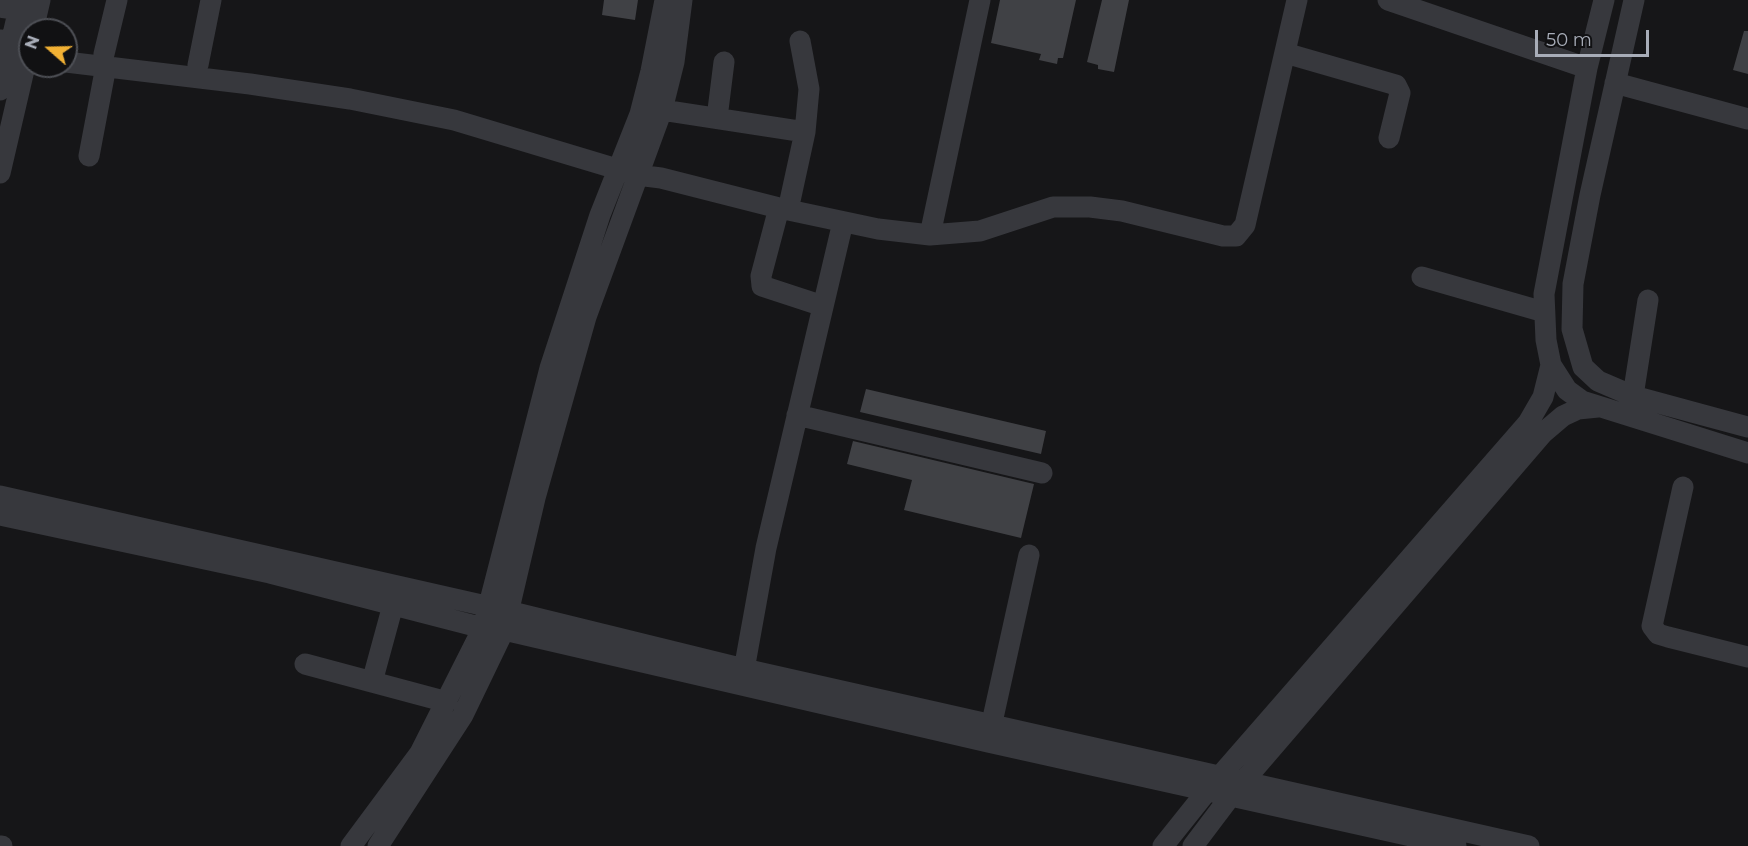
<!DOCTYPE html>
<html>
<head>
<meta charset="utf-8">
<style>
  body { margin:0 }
  #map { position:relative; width:1748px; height:846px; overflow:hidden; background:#161618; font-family:Montserrat,sans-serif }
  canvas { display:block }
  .north { position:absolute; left:18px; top:18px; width:60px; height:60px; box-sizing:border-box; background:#111113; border:2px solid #4d4f55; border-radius:50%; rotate:290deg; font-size:16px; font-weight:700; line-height:24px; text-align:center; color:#a8adb8 }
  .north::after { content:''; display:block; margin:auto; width:21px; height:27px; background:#f2b134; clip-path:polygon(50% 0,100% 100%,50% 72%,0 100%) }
  .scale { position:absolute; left:1535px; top:30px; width:114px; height:27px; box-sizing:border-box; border:3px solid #a8adb8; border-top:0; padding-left:8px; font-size:18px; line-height:21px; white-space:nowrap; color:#a8adb8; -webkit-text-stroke:4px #111113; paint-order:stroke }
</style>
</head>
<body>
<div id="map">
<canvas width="1748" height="846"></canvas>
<div class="north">N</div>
<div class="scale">50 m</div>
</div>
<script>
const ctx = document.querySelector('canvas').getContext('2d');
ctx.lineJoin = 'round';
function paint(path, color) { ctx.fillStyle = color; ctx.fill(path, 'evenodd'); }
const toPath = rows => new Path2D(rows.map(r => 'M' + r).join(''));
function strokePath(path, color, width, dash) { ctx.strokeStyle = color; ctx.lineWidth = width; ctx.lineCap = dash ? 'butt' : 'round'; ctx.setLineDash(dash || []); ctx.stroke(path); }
const building = toPath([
  [604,0,638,0,635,20,602,15],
  [1000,0,1076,0,1063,58,1058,58,1057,64,1039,60,1041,54,991,43],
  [1102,0,1129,0,1114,72,1098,69,1098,65,1087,62],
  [1744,31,1748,31,1748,74,1733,70],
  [866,389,1046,431,1041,454,860,412],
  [853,441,1034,484,1021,538,904,510,912,480,847,464]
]);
const minor = toPath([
  [1388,0,1587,68],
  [1604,0,1587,68,1544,294,1546,340,1551,365,1567,390,1582,401,1748,453],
  [1634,0,1590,195,1573,284,1572,329,1583,367,1598,381,1633,396,1748,427],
  [0,7,19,10],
  [33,30,40,0],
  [0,40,30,44,0,173],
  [1285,53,1396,85,1400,93,1389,138],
  [104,54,117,0],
  [66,62,250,84,350,99,454,120,637,175,661,178,779,208,878,229,930,235,980,231,1053,207,1090,207,1122,211,1223,236,1236,236,1245,225,1297,0],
  [198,65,211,0],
  [1615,83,1748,119],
  [0,90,21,0],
  [662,110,805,132],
  [717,118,724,62],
  [89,156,106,66],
  [779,208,761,276,762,286,823,306],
  [788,210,805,132,809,89,800,41],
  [930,235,980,0],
  [1422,277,1544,312],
  [1633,396,1648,300],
  [797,415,1042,473],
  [1683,487,1652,626,1658,634,1668,637,1748,657],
  [0,496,508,611,744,669,1529,846],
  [0,515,270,573,483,628,504,630,988,742,1456,846],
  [305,664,447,702],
  [742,681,766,548,843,222],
  [372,682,393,605],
  [989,736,1029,555],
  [0,846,2,846],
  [351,846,420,753,483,628,550,368,600,215,640,114,651,71,665,0],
  [378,846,463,715,504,630,535,498,586,317,662,110,674,62,682,0],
  [1163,846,1207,791,1528,423,1543,397,1551,365],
  [1193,846,1230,797,1543,433,1563,416,1578,409,1598,407]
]);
paint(building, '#404145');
strokePath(minor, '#37383d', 21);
</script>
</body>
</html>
